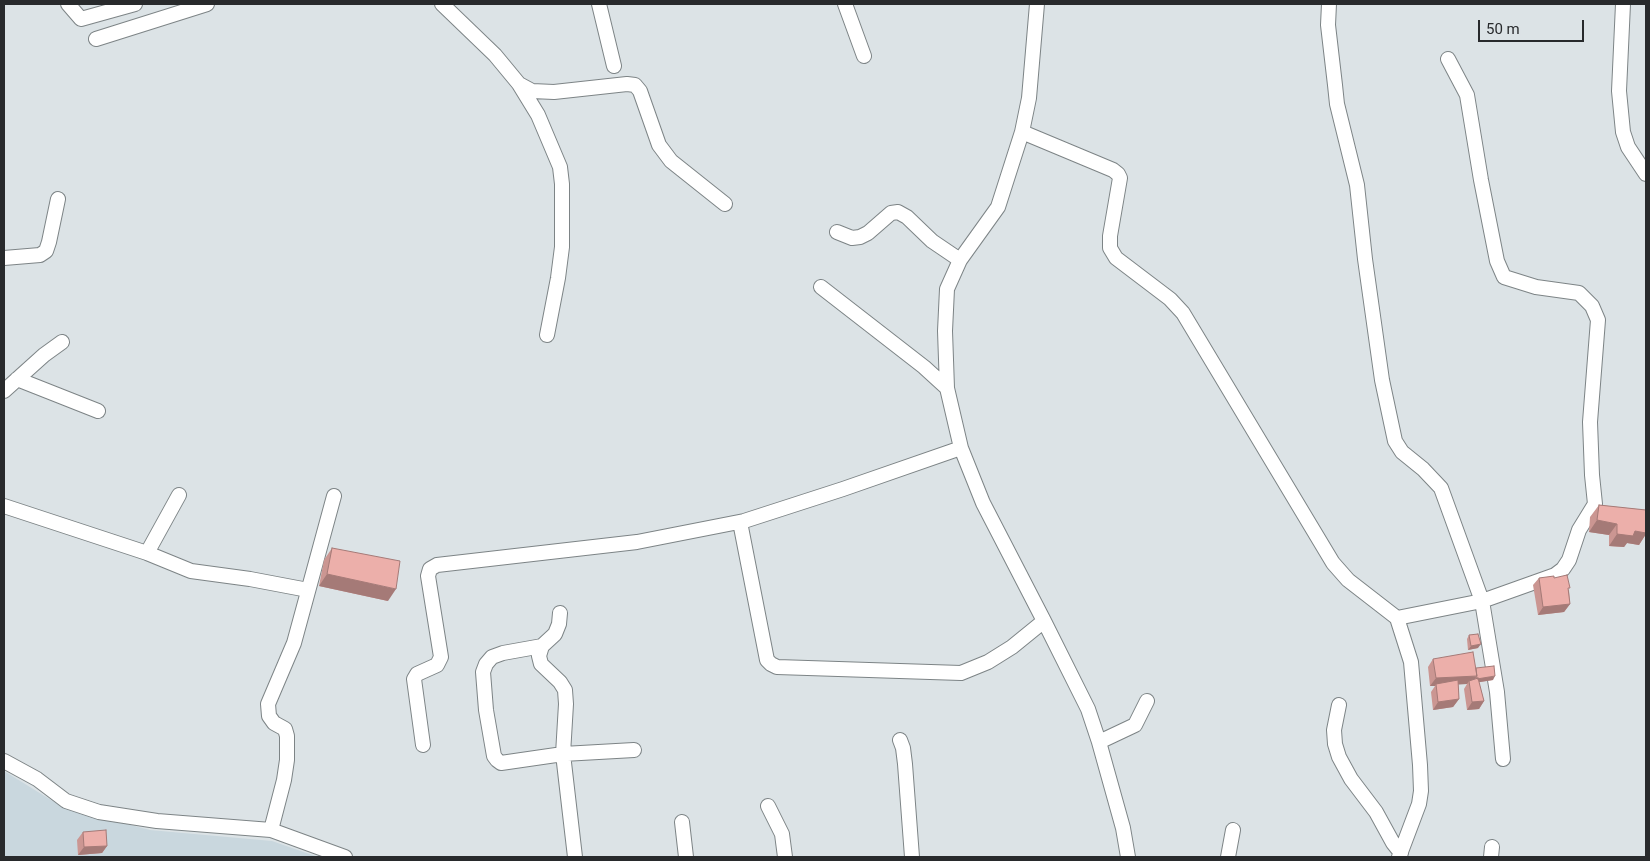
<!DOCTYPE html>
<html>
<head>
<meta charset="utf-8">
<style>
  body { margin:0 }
  #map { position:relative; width:1650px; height:861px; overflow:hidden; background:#dce3e6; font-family:Roboto,sans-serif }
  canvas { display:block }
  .frame { position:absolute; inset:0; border:5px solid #282a2c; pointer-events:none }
  .scale { position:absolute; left:1478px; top:20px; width:106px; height:22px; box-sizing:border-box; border:2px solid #282a2c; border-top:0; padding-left:6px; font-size:15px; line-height:18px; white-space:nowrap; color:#282a2c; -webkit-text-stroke:4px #dce3e6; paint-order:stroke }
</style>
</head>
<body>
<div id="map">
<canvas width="1650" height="861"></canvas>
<div class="frame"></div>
<div class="scale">50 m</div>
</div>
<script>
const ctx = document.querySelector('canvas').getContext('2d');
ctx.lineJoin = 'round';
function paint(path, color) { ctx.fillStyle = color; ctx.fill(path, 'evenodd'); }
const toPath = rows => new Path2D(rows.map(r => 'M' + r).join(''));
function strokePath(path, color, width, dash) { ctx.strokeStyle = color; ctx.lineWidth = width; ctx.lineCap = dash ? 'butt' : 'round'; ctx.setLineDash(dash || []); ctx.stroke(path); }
const built = toPath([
  [4,771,64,808,150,830,272,841,318,857,4,857]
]);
const minor = toPath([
  [68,4,81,19,135,4],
  [442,4,495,55,519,84,538,115,560,167,562,184,562,247,558,278,547,335],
  [599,4,614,66],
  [845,4,864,56],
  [1037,4,1029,98,1022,132,998,207,960,260,947,289,945,331,947,388,961,448,983,503,1044,621,1088,709,1099,742,1123,828,1128,857],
  [1329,4,1328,25,1335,85,1337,104,1357,185,1365,259,1382,380,1395,441,1402,452,1423,469,1441,488,1482,601,1497,692,1503,759],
  [1623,4,1619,91,1623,132,1628,147,1646,174],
  [96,39,207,4],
  [519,84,532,91,554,92,627,84,635,85,640,91,659,145,671,161,725,204],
  [1022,132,1113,170,1118,174,1120,178,1110,236,1110,248,1116,258,1170,299,1183,313,1333,563,1348,580,1397,618,1411,662,1420,765,1421,791,1419,804,1399,857],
  [837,232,852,238,860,237,868,233,891,213,898,212,907,217,932,241,960,260],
  [4,258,40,255,46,251,49,242,58,199],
  [821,287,924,367,947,388],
  [17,379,98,411],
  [4,391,44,355,62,342],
  [4,506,147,553,191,571,250,579,308,590],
  [740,522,767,660,771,664,777,667,961,673,988,662,1012,647,1044,621],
  [147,553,179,495],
  [560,613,559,624,555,634,542,646,539,656,541,664,560,682,565,690,566,704,563,754,575,857],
  [1397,618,1482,601,1555,575,1563,569,1569,560,1579,530,1595,504,1592,475,1590,422,1598,320,1592,306,1579,293,1536,287,1504,277,1497,261,1481,180,1467,95,1448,59],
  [542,646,503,653,492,657,486,664,483,672,486,710,494,756,497,760,501,763,563,754,634,750],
  [1339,705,1334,730,1335,744,1339,757,1351,779,1376,812,1393,843,1401,853],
  [900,740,903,748,905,764,912,857],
  [1099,742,1135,725,1147,701],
  [423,745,414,679,417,674,437,665,441,657,428,576,430,569,437,565,637,542,744,521,843,489,961,448],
  [4,761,37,779,66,801,99,812,157,821,271,830,345,857],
  [768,806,782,834,785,857],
  [682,822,686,857],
  [271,830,284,780,287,760,287,736,285,729,274,723,269,716,268,704,294,643,334,496],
  [1228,857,1233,830],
  [1491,857,1492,847]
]);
const wall = toPath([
  [1599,505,1646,510,1646,534,1639,545,1627,543,1624,547,1609,546,1609,535,1589,532,1590,517],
  [332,548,388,601,319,586,324,560],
  [1539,578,1554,578,1569,590,1570,604,1564,612,1538,615,1533,585],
  [1469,635,1478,648,1468,650,1467,639],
  [1433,659,1476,668,1493,680,1479,682,1484,701,1479,709,1467,710,1464,689,1467,684,1458,684,1459,699,1453,707,1433,710,1431,692,1435,686,1430,686,1428,667],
  [83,832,107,846,102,853,78,855,77,840]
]);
const shadedWall = toPath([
  [1597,520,1617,524,1609,535,1589,532],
  [1635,531,1646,533,1646,534,1639,545,1627,543,1624,547,1609,546,1617,534],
  [327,574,396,589,388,601,319,586],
  [1570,604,1564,612,1538,615,1543,607],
  [1481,644,1478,648,1468,650,1471,646],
  [1477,676,1472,683,1469,681,1467,684,1437,686,1436,684,1435,686,1430,686,1436,678],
  [1495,676,1493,680,1474,683,1477,679],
  [1459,699,1453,707,1433,710,1438,702],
  [1484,701,1479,709,1467,710,1472,702],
  [107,846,102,853,78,855,84,847]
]);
const building = toPath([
  [1599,505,1646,510,1646,533,1635,531,1633,536,1617,534,1617,524,1597,520,1599,505],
  [332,548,400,561,396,589,327,574,332,548],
  [1567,575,1570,588,1568,588,1570,604,1543,607,1539,578,1554,576,1554,578,1567,575],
  [1478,634,1481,644,1471,646,1469,635,1478,634],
  [1473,652,1477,676,1436,678,1433,659,1473,652],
  [1494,666,1495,676,1477,679,1476,668,1494,666],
  [1478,678,1484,701,1472,702,1469,681,1478,678],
  [1458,680,1459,699,1438,702,1436,684,1458,680],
  [106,830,107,846,84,847,83,832,106,830]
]);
paint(built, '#c9d7de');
strokePath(minor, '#7d8486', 16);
strokePath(minor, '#fff', 14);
paint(wall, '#cb9692');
paint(shadedWall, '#a57a77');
paint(building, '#ecafaa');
strokePath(building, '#a57a77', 1);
</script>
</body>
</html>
